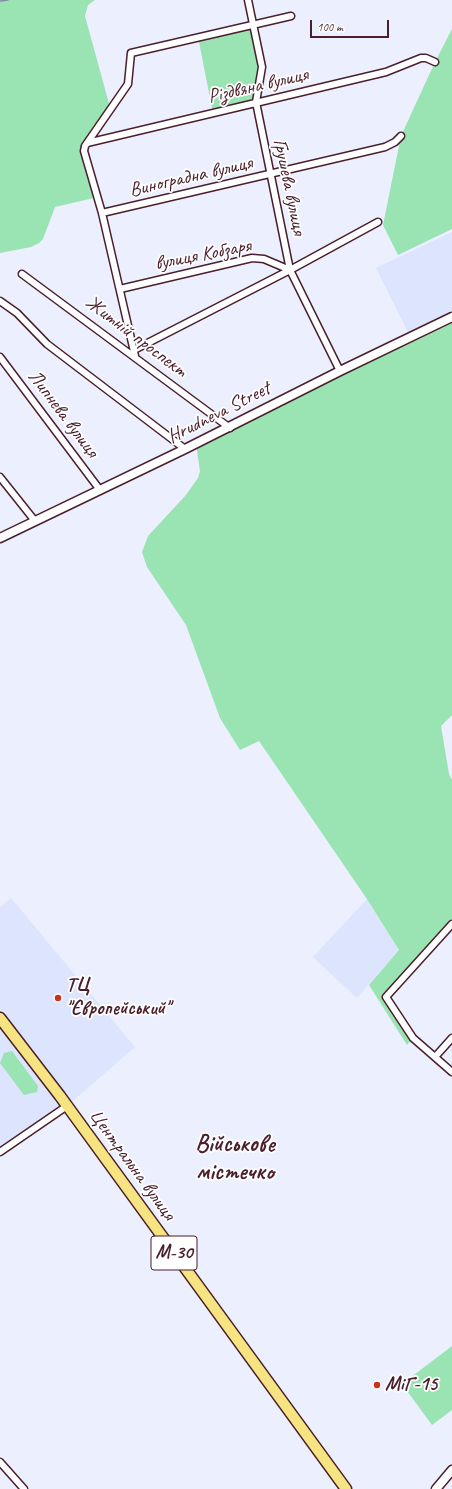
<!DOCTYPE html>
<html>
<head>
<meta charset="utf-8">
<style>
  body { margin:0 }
  #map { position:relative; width:452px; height:1489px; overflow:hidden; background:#ebeffe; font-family:Caveat,sans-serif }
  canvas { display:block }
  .scale { position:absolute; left:310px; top:20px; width:79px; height:18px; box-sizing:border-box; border:2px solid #4a1f2b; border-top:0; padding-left:5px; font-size:12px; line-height:14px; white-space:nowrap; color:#4a1f2b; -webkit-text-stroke:3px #fff; paint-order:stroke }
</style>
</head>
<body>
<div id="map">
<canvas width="452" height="1489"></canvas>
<div class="scale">100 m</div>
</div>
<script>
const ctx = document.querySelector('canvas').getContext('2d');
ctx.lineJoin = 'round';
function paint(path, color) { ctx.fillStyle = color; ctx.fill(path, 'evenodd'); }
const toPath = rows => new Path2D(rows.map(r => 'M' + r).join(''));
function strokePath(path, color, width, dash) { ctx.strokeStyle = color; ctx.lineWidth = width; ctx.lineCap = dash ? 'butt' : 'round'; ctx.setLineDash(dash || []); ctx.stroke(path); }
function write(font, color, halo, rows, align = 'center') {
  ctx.font = font + ' Caveat,sans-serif'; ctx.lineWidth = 3.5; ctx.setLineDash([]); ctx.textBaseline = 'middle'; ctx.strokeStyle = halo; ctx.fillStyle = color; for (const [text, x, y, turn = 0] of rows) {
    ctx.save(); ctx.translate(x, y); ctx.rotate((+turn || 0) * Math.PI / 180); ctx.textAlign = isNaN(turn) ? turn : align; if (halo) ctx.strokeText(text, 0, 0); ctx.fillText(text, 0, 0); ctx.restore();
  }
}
const built = toPath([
  [452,232,452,317,411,338,376,268],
  [11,898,135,1047,67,1106,0,1152,0,907],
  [367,899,399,950,357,998,313,957]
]);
const green = toPath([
  [0,0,95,0,88,5,85,16,111,111,85,146,98,197,55,207,43,239,39,243,31,247,0,253],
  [255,25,262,67,256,102,213,113,198,37],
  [452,29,452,229,398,255,383,225,401,136,435,62],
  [452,317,452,715,441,726,449,774,452,780,452,924,386,996,413,1038,407,1045,369,985,399,950,367,899,259,741,240,750,220,718,186,625,147,567,142,552,148,536,186,495,198,478,200,471,196,444],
  [12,1051,38,1086,37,1092,24,1095,0,1063,4,1053],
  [452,1346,452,1410,432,1425,402,1384]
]);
const stream = toPath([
  [0,1,8,0]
]);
const minor = toPath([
  [248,0,262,67,256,102,290,270,340,371],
  [87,143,386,72,421,58,426,58,435,62],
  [102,213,385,147,395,142,401,136],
  [22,274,230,428],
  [120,289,252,258,264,259,290,270],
  [0,301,17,313,47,344,185,449],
  [134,350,290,270,378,222],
  [135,356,102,213,84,151,85,146,128,84,131,53,291,16],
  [0,357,100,490],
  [0,477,35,521],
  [452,924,386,997,413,1038,452,1072],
  [435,1057,452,1038],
  [0,1152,67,1106],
  [0,1462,24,1489]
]);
const tertiary = toPath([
  [0,538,185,449,340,371,452,317],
  [436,1489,452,1470]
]);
const trunk = toPath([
  [0,1018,60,1096,346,1489]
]);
const markers = [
  [58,998,4,"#c8321e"],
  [377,1385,4,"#c8321e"]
];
const shields = [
  [174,1253,46]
];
const shieldNames = [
  ["М-30",174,1253]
];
const streetNames = [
  ["Різдвяна вулиця",258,86,-13],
  ["Виноградна вулиця",191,177,-13],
  ["Грушева вулиця",289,187,78],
  ["вулиця Кобзаря",203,255,-11],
  ["Житній проспект",136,337,37],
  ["Hrudneva Street",219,413,-27],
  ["Липнева вулиця",63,414,53],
  ["Центральна вулиця",132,1165,54]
];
const poiNames = [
  ["ТЦ",66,986],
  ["\"Європейський\"",66,1009],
  ["МіГ-15",385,1385]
];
const districtNames = [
  ["Військове",235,1145],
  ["містечко",235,1173]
];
paint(built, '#dde4fd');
paint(green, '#9ae3b2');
strokePath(stream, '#848da5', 1.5);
strokePath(minor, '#4a1f2b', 9);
strokePath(tertiary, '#4a1f2b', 11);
strokePath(trunk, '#4a1f2b', 13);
strokePath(minor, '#fff', 6);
strokePath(tertiary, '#fff', 8);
strokePath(trunk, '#f6e381', 10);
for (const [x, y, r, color] of markers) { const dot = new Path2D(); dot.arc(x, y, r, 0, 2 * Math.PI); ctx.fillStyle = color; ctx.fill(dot); strokePath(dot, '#fff', 1.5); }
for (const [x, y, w] of shields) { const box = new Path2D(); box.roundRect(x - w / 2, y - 17, w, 34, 3); ctx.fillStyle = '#fff'; ctx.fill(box); strokePath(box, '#4a1f2b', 1); }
write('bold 19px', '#4a1f2b', null, shieldNames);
write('20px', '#4a1f2b', '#fff', streetNames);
write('bold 20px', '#4a1f2b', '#fff', poiNames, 'left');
write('bold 24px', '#4a1f2b', '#fff', districtNames);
</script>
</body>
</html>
